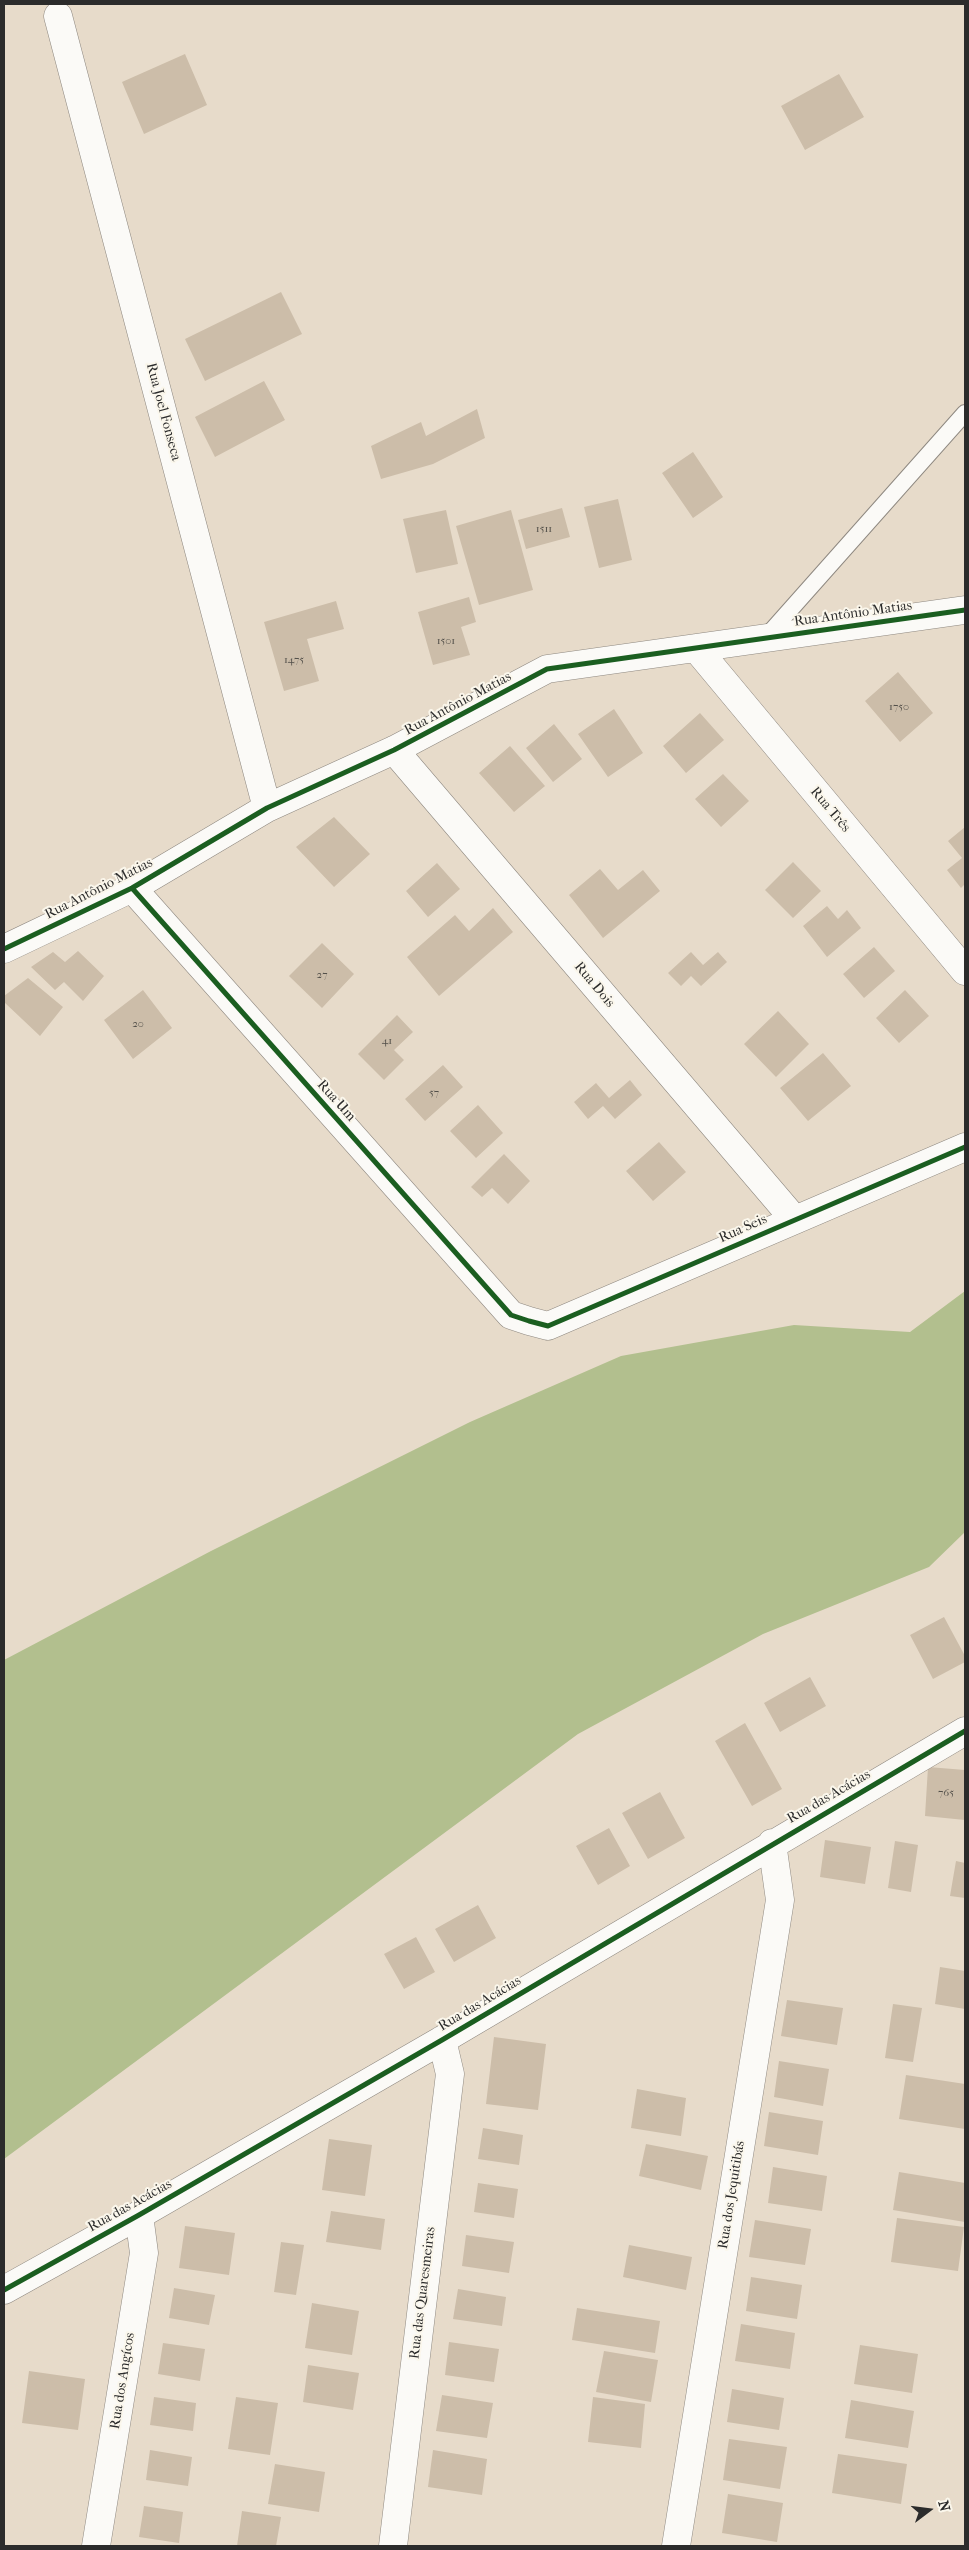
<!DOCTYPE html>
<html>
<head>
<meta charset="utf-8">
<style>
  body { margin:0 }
  #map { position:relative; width:969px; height:2550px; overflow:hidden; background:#e7dbca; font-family:"IM FELL French Canon",serif }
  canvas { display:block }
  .frame { position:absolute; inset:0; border:5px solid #2b2b2b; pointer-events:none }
  .north { position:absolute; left:904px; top:2485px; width:50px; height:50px; -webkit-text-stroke:4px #fbf7ec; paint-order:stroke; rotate:75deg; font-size:14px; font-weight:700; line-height:20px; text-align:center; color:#2b2b2b }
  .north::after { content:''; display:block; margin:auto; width:18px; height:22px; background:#2b2b2b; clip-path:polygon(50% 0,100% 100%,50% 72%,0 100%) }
</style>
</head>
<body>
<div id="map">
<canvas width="969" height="2550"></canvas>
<div class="frame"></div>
<div class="north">N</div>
</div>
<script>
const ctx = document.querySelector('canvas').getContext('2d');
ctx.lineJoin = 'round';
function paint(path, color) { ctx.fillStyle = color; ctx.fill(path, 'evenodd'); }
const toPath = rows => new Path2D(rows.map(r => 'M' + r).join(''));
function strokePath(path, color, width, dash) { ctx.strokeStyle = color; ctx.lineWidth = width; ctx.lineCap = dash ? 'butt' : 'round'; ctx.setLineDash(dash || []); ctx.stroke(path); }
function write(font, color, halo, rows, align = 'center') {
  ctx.font = font + ' "IM FELL French Canon",serif'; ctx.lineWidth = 4; ctx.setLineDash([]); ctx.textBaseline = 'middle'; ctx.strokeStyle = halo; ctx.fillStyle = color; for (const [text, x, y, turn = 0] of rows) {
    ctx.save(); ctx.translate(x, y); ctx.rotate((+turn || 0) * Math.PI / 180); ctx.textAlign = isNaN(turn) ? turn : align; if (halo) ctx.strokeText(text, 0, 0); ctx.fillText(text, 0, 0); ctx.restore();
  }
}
const forest = toPath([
  [965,1291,965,1532,929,1567,763,1634,578,1734,4,2159,4,1660,211,1551,470,1422,621,1356,794,1325,910,1332]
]);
const building = toPath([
  [185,54,207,105,144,134,122,82],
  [839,74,864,117,805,150,781,106],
  [281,292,302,334,205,381,185,339],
  [264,381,285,420,215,457,195,417],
  [477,409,485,438,433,464,381,479,371,446,421,422,426,436],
  [693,452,723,497,693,518,662,473],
  [618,499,632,560,599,568,584,507],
  [562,508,570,537,526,549,518,520],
  [446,510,458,564,416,573,403,519],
  [511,510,533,590,479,605,456,526],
  [469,597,476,622,461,627,470,655,433,665,418,612],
  [336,601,344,629,307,639,319,681,284,691,264,622],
  [898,672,933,713,900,742,865,701],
  [614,709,643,753,608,777,578,734],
  [700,713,724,740,686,773,663,746],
  [554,724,582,759,553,782,526,748],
  [510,746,545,786,514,812,479,773],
  [723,774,749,801,721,827,695,799],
  [334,817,370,854,334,887,296,847],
  [965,827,965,884,961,888,947,870,962,858,948,841],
  [793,862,821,891,793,918,765,890],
  [437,863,460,889,428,917,406,891],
  [600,869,618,890,643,870,660,891,603,938,569,895],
  [827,906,838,919,847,910,861,928,827,957,803,926],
  [493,908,513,932,439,996,407,957,455,915,469,931],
  [322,943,354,974,322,1008,289,976],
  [874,947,895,971,864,998,843,974],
  [78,951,104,976,83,1001,64,982,55,990,31,967,53,952,65,962],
  [691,952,703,965,718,952,727,962,701,986,691,976,681,986,668,973],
  [28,978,63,1007,40,1036,4,1002,4,996],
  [143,990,172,1028,133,1059,104,1020],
  [905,990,929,1016,899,1043,876,1018],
  [778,1011,809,1044,776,1077,744,1044],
  [397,1015,413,1032,394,1050,404,1060,384,1080,358,1054],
  [823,1053,851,1086,808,1121,780,1088],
  [443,1065,463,1087,425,1121,405,1099],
  [630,1080,642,1095,615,1119,603,1106,588,1119,574,1102,596,1083,609,1098],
  [478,1105,503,1133,476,1158,450,1131],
  [659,1142,686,1172,653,1201,626,1171],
  [504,1154,530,1181,508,1204,492,1188,482,1197,471,1187],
  [944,1617,965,1656,965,1662,933,1679,910,1635],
  [810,1677,826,1706,780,1732,764,1703],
  [745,1723,782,1789,752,1806,715,1741],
  [928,1767,965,1770,965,1820,925,1816],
  [660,1792,685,1838,648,1859,622,1813],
  [609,1828,630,1866,598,1885,576,1846],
  [825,1840,871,1847,865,1884,820,1877],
  [895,1841,918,1845,911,1892,888,1888],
  [956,1861,965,1863,965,1898,950,1896],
  [478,1905,496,1938,454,1962,435,1929],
  [416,1937,435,1972,404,1989,384,1954],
  [940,1967,965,1971,965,2009,935,2004],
  [787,2000,843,2008,837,2045,781,2036],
  [893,2004,922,2008,913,2062,885,2058],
  [494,2037,546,2044,538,2110,486,2104],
  [779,2061,829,2069,823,2106,774,2097],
  [906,2075,965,2084,965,2129,899,2119],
  [637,2089,686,2098,681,2136,631,2128],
  [769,2112,823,2121,818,2155,764,2146],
  [483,2128,523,2135,519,2165,478,2159],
  [329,2139,372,2145,365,2196,322,2190],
  [646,2144,708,2156,701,2190,639,2176],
  [773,2167,827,2176,822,2211,768,2203],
  [899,2172,965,2183,965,2222,893,2210],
  [478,2183,518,2189,514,2218,474,2212],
  [331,2211,385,2219,381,2250,326,2242],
  [897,2218,964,2227,958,2271,891,2262],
  [755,2220,811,2229,805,2265,749,2257],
  [185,2226,235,2233,229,2275,179,2268],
  [466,2235,514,2242,509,2273,462,2266],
  [281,2242,304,2245,296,2295,274,2292],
  [629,2245,692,2257,686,2290,623,2277],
  [751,2277,802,2285,797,2319,746,2311],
  [174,2288,215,2295,209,2325,169,2318],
  [458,2289,506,2297,502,2326,453,2319],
  [312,2303,359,2311,352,2355,305,2348],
  [577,2308,660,2321,655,2353,572,2340],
  [741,2324,795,2333,790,2369,735,2361],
  [449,2342,499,2349,494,2382,445,2375],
  [163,2343,205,2349,200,2381,158,2374],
  [860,2345,918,2354,912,2393,854,2384],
  [604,2351,658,2360,651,2402,596,2392],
  [308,2365,359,2373,353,2410,303,2402],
  [29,2371,85,2379,78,2430,22,2423],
  [732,2389,784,2398,779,2430,727,2422],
  [442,2395,493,2403,487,2438,436,2431],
  [154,2397,196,2403,193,2431,150,2425],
  [236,2397,278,2403,270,2455,228,2449],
  [593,2397,645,2404,641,2448,588,2442],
  [851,2400,914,2411,908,2448,845,2438],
  [729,2439,787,2447,780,2489,723,2480],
  [150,2450,192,2457,188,2486,146,2480],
  [433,2450,487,2459,482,2495,428,2487],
  [838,2454,907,2464,901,2504,832,2493],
  [275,2464,325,2472,319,2512,268,2504],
  [728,2494,783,2503,777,2542,722,2533],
  [144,2506,183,2512,179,2543,139,2537],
  [242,2511,281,2517,276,2546,237,2546]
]);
const service = toPath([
  [766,637,965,413]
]);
const minor = toPath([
  [58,16,267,808],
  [696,648,965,971],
  [394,750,794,1219],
  [132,888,511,1315,529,1321,548,1326,965,1147],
  [4,949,132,888,267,808,394,750,547,669,965,610],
  [4,2290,139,2215,442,2040,965,1731],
  [96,2546,144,2253,139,2215],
  [393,2546,450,2074,442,2040],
  [676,2546,780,1900,772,1843]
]);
const cycleway = toPath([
  [132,888,511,1315,529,1321,548,1326,965,1147],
  [4,949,132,888,267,808,394,750,547,669,965,610],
  [4,2290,139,2215,442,2040,965,1731]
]);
const numberNames = [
  ["1511",544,529],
  ["1501",446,641],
  ["1475",294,660],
  ["1750",899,707],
  ["27",322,975],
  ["20",138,1024],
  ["41",387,1041],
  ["57",434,1093],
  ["765",946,1793]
];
const streetNames = [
  ["Rua Joel Fonseca",163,412,75],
  ["Rua Antônio Matias",853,614,-8],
  ["Rua Antônio Matias",458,704,-28],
  ["Rua Três",830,810,50],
  ["Rua Antônio Matias",99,889,-27],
  ["Rua Dois",594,985,50],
  ["Rua Um",336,1101,48],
  ["Rua Seis",743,1229,-24],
  ["Rua das Acácias",829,1797,-30],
  ["Rua das Acácias",480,2004,-31],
  ["Rua dos Jequitibás",732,2195,-81],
  ["Rua das Acácias",130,2206,-29],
  ["Rua das Quaresmeiras",423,2293,-83],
  ["Rua dos Angícos",123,2381,-81]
];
paint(forest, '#b2bf8e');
paint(building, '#ccbda9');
strokePath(service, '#8e8880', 18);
strokePath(minor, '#8e8880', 29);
strokePath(service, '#fbfaf7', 16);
strokePath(minor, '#fbfaf7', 28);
strokePath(cycleway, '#1b5e20', 5);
write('11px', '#53504a', null, numberNames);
write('14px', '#2b2b2b', '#fbf7ec', streetNames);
</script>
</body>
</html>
